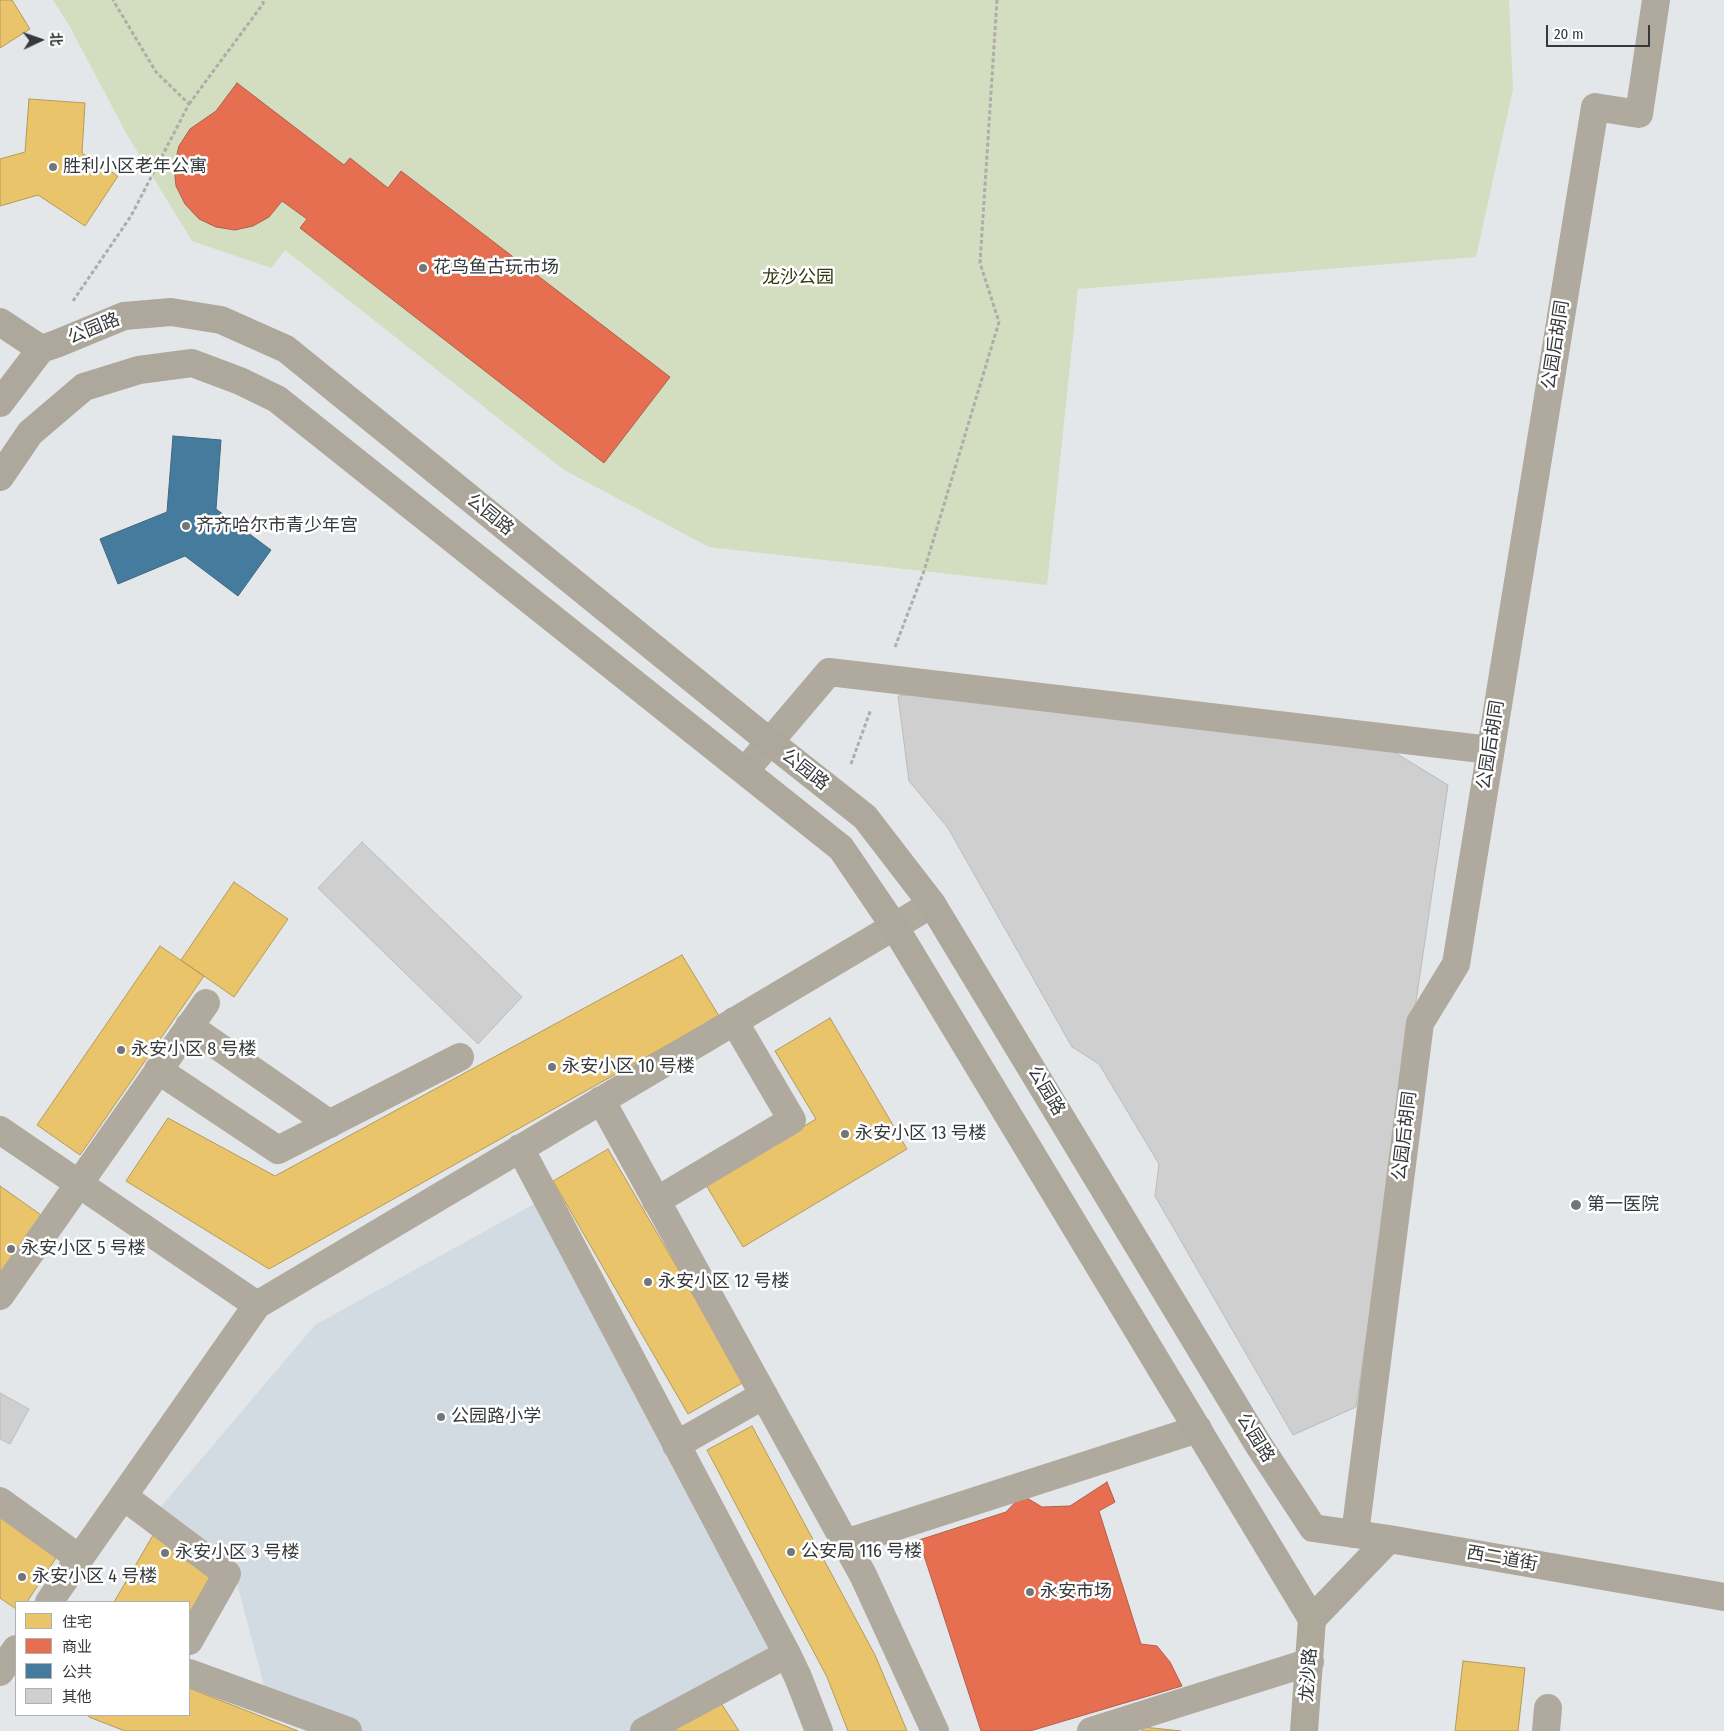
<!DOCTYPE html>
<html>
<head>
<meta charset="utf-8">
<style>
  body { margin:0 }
  #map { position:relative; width:1724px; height:1731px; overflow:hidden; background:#e4e7ea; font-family:"Fira Sans Condensed","Noto Sans SC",sans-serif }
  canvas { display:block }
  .legend { position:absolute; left:15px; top:1601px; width:175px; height:115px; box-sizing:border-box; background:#fff; border:1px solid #afb0b1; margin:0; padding:6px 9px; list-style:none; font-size:15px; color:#36393b }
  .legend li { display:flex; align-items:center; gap:10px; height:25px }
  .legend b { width:25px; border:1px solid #afb0b1 }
  .north { position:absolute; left:15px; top:15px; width:50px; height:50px; -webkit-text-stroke:4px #fff; paint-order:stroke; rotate:87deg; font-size:14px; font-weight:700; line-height:20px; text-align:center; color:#36393b }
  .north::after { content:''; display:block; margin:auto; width:18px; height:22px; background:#36393b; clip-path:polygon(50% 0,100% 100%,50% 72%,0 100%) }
  .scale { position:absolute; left:1546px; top:25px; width:104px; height:22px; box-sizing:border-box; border:2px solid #36393b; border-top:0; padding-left:6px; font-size:15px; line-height:18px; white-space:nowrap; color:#36393b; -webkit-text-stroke:4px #fff; paint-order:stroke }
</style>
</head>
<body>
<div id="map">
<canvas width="1724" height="1731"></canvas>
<ul class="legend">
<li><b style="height:14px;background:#e9c46a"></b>住宅</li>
<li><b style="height:14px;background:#e76f51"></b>商业</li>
<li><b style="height:14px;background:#457b9d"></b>公共</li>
<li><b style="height:14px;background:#cfcfcf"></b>其他</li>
</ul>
<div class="north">北</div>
<div class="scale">20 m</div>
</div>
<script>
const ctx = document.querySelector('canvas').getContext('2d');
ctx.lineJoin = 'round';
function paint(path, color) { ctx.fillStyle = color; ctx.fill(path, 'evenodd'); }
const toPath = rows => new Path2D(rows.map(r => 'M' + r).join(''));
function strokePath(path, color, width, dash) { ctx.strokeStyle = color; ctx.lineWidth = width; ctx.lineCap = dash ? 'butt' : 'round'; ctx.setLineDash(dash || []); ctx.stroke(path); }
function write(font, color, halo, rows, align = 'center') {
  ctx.font = font + ' "Fira Sans Condensed","Noto Sans SC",sans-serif'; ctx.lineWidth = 5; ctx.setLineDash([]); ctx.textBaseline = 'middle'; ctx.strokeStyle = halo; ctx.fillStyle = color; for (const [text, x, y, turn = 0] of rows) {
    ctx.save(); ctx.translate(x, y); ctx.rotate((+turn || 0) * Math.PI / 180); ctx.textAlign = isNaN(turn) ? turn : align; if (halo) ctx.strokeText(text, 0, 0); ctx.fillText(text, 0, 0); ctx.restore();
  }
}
const built = toPath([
  [534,1204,771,1655,629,1731,358,1731,267,1697,233,1568,158,1510,315,1325]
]);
const green = toPath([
  [53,0,1509,0,1513,89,1476,257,1078,289,1047,585,709,547,564,470,285,250,271,268,192,241,126,133,70,27]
]);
const homes = toPath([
  [0,0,12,0,30,29,0,48,0,0],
  [29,99,85,103,82,153,118,176,85,226,38,195,0,206,0,159,25,152,29,99],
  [234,882,288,919,234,997,181,960,234,882],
  [160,946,204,976,80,1155,37,1125,160,946],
  [682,955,719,1016,269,1269,126,1181,168,1118,275,1176,682,955],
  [830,1018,907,1149,743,1247,706,1185,816,1119,775,1051,830,1018],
  [608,1149,744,1382,688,1414,553,1181,608,1149],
  [0,1186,44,1217,0,1281,0,1186],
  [752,1426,875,1655,907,1731,848,1731,827,1677,707,1450,752,1426],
  [0,1517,58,1555,27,1602,16,1602,16,1609,0,1598,0,1517],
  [156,1530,216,1575,189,1620,189,1602,114,1602,156,1530],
  [1463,1661,1525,1668,1518,1731,1455,1731,1463,1661],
  [189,1688,298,1731,125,1731,89,1717,89,1715,189,1715,189,1688],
  [717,1697,739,1731,655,1731,717,1697],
  [1143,1727,1181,1731,1142,1731,1143,1727]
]);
const shops = toPath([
  [237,83,344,165,350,158,388,188,401,171,670,377,604,463,300,228,307,219,282,201,269,217,253,226,235,230,216,227,199,219,185,204,176,186,174,166,179,146,190,129,216,111,237,83],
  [1107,1482,1115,1502,1099,1511,1141,1644,1157,1646,1170,1662,1182,1686,1030,1731,981,1731,919,1540,1006,1512,1022,1495,1042,1507,1070,1506,1107,1482]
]);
const public = toPath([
  [173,436,221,440,216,509,271,550,238,596,185,556,118,584,100,539,167,512,173,436]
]);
const building = toPath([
  [919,694,1381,744,1448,785,1356,1407,1293,1435,1155,1196,1159,1164,1099,1064,1072,1047,948,828,909,781,898,696,919,694],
  [362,842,522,997,478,1044,318,888,362,842],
  [0,1393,29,1409,10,1444,0,1439,0,1393]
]);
const path = toPath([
  [189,104,263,4,263,0],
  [73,301,131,216,189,104,156,72,113,0],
  [895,647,924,571,999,322,980,263,997,0],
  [851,764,871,709]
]);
const street = toPath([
  [745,771,829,672,1490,750],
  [189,1026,330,1124],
  [158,1070,278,1150,460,1057],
  [601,1100,863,1575,935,1731],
  [0,1130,257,1305,932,904],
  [520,1148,787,1654,798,1677,819,1731],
  [656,1201,792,1120,734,1021],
  [0,1296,206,1003],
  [676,1445,764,1395],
  [123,1496,227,1574,189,1641],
  [0,1501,79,1558],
  [1355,1534,1420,1023,1456,964,1595,107,1639,114,1656,0],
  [845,1543,1198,1429],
  [49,1602,257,1305],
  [0,1672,16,1649],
  [189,1673,348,1731],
  [644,1731,787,1654],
  [1091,1731,1310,1662],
  [1546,1731,1548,1708]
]);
const secondary = toPath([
  [0,322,41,349],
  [0,403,41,349,56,344,124,316,171,312,221,320,286,349,770,742,865,817,932,904,1258,1444,1313,1528,1389,1539],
  [0,477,30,433,84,387,139,370,192,363,240,381,277,399,841,848,894,926,1312,1619,1389,1539,1724,1597]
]);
const primary = toPath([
  [1304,1731,1312,1619]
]);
const markers = [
  [53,167,5,"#737678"],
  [423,268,5,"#737678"],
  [186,526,5,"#737678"],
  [121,1050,5,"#737678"],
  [552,1067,5,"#737678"],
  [845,1134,5,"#737678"],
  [1576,1205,6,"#737678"],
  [11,1249,5,"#737678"],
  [648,1282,5,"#737678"],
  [441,1417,5,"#737678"],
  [791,1552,5,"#737678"],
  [165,1553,5,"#737678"],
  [22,1577,5,"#737678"],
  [1030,1592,5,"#737678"]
];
const poiNames = [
  ["胜利小区老年公寓",63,167],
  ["花鸟鱼古玩市场",433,268],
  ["齐齐哈尔市青少年宫",196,526],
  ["永安小区 8 号楼",131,1050],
  ["永安小区 10 号楼",562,1067],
  ["永安小区 13 号楼",855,1134],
  ["第一医院",1587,1205],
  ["永安小区 5 号楼",21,1249],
  ["永安小区 12 号楼",658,1282],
  ["公园路小学",451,1417],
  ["公安局 116 号楼",801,1552],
  ["永安小区 3 号楼",175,1553],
  ["永安小区 4 号楼",32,1577],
  ["永安市场",1040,1592]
];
const parkNames = [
  ["龙沙公园",798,278]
];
const streetNames = [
  ["公园路",94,329,-22],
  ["公园后胡同",1556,345,-81],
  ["公园路",490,515,39],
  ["公园后胡同",1491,745,-81],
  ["公园路",805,770,38],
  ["公园路",1046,1091,59],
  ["公园后胡同",1405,1136,-83],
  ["公园路",1255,1438,58],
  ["西二道街",1502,1559,10],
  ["龙沙路",1309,1675,-86]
];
paint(built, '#d2dae2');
paint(green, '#d3ddc0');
paint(homes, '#e9c46a');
strokePath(homes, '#b39a5c', 1);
paint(shops, '#e76f51');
strokePath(shops, '#b25f4a', 1);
paint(public, '#457b9d');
strokePath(public, '#406780', 1);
paint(building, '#cfcfcf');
strokePath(building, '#bbb', 1);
strokePath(path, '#b0aca7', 3, [4, 2.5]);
strokePath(street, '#b0a99e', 28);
strokePath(secondary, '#aea89c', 28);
strokePath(primary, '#aea89b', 28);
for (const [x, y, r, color] of markers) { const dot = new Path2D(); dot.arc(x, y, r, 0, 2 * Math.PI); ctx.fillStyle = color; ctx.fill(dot); strokePath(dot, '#fff', 2); }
write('18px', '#36393b', '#fff', poiNames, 'left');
write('18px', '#303910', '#fff', parkNames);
write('18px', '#36393b', '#fff', streetNames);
</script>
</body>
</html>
